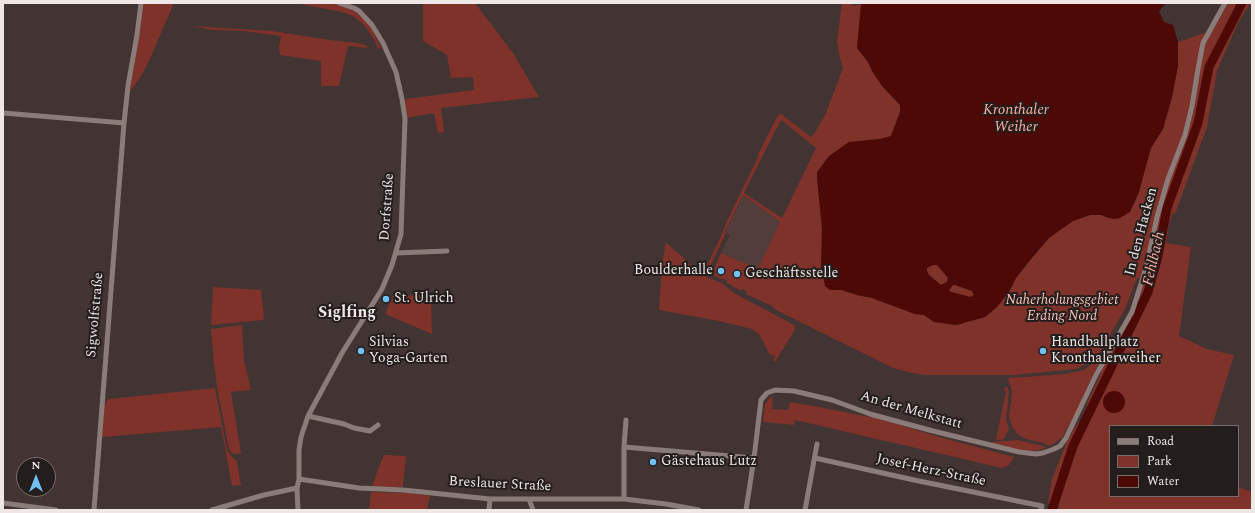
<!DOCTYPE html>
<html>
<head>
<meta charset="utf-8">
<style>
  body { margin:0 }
  #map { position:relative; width:1255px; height:513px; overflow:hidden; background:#413432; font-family:Spectral,serif }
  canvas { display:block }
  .frame { position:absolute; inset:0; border:4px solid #efe7e5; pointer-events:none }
  .legend { position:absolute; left:1109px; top:425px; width:130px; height:72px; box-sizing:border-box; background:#231d1c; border:1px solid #756e6c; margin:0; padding:5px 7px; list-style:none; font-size:12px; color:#efe7e5 }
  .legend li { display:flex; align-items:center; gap:8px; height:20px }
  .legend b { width:20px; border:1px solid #756e6c }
  .north { position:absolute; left:16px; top:457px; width:40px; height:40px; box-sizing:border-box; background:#231d1c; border:1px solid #756e6c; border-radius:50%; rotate:0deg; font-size:11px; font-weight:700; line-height:16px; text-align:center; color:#efe7e5 }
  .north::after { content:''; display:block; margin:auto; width:14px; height:18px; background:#71c1f5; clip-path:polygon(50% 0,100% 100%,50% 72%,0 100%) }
</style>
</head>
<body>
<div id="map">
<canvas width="1255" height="513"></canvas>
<div class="frame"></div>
<ul class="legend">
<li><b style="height:5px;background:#8b7c79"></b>Road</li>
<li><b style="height:11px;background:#7e322a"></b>Park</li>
<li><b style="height:11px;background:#4d0906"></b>Water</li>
</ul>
<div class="north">N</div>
</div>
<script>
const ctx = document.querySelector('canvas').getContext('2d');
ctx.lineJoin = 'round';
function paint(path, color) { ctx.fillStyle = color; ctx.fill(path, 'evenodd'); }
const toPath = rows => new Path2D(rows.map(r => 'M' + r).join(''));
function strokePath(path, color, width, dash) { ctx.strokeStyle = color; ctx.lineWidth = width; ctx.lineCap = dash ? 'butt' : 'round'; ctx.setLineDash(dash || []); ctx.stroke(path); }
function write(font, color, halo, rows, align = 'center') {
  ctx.font = font + ' Spectral,serif'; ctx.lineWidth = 4; ctx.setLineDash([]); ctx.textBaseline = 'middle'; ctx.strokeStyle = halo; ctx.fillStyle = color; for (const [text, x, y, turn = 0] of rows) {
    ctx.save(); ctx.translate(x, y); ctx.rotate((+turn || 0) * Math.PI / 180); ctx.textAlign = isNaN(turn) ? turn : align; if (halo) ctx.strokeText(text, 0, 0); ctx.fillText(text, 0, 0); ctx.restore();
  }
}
const built = toPath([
  [743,195,780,222,758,270,721,253,730,235,725,233]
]);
const green = toPath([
  [143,3,174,3,149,61,141,76,130,92,141,24],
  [295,3,331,3,344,6,353,10,362,17,370,25,381,48,378,49,375,41,364,25,353,16,342,12],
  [423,3,475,3,513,53,539,97,441,108,444,132,438,133,434,113,407,118,405,101,406,99,474,90,473,77,451,78,447,55,423,41],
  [842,3,850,3,854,6,862,4,857,48,868,62,872,71,882,86,900,105,900,112,891,136,880,139,859,141,817,172,817,178,822,228,821,268,830,290,842,290,857,295,872,298,915,314,924,315,934,322,956,325,985,317,997,307,1009,292,1016,278,1031,259,1049,238,1058,230,1073,221,1090,215,1101,215,1109,218,1114,219,1120,218,1135,202,1151,148,1163,129,1172,97,1178,66,1178,42,1213,30,1228,3,1250,3,1237,25,1217,71,1207,127,1175,214,1173,213,1169,224,1166,243,1191,247,1179,336,1207,349,1234,355,1212,426,1110,426,1110,496,1238,496,1238,487,1252,492,1252,510,1058,510,1061,496,1058,500,1048,504,1052,479,1065,446,1076,425,1082,421,1087,410,1087,403,1100,376,1105,360,1134,313,1145,279,1137,278,1125,309,1097,358,1092,358,1084,365,1077,369,1013,375,924,375,908,372,893,368,776,310,772,306,746,294,747,291,742,289,741,291,727,283,727,280,718,278,714,275,713,271,721,253,758,269,780,222,743,195,725,232,726,233,707,273,701,270,709,261,720,238,728,219,759,155,758,154,776,119,780,113,811,137,814,134,826,113,843,68,840,58,837,42],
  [781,120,816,148,782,218,744,193],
  [192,26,272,31,330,40,358,43,365,45,369,48,348,46,339,86,321,86,321,61,280,55,279,47,281,36,244,31,212,30],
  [666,242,696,270,709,278,722,283,734,293,794,325,795,328,794,331,775,362,773,360,775,356,769,354,760,335,752,329,719,321,659,310,662,264],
  [933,265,937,265,948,278,947,282,941,285,929,275,927,271,927,268],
  [953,285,955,285,972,291,974,295,970,297,951,292,949,290],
  [213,287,261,290,264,317,263,320,211,325],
  [431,295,432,334,385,314,393,296],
  [242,325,244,360,251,390,231,392,241,453,236,454,233,454,229,449,217,387,214,363,211,329],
  [1099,358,1102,358,1102,359,1094,373,1082,401,1062,438,1050,446,1044,443,1026,439,1017,434,1012,426,1009,417,1012,392,1008,379,1009,378,1066,374,1084,370],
  [1005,387,1007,387,1009,391,1006,419,1009,429,1004,439,998,440,996,439,1006,392,1004,391],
  [215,388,227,450,231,456,237,461,241,485,232,486,221,427,102,437,104,407,107,401,109,399],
  [773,397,772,409,788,410,790,402,819,407,880,419,943,438,1014,457,1009,465,1002,468,795,420,794,425,763,422,765,404,770,398],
  [1018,440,1043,446,1046,448,1040,450,1034,451,1019,450,991,444,991,442],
  [384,455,406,456,403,487,372,487,378,469],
  [371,492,409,493,430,496,427,510,369,510]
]);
const water = toPath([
  [861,3,1166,3,1159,11,1164,22,1173,25,1178,42,1178,66,1172,97,1163,129,1151,148,1139,192,1130,212,1120,218,1114,219,1109,218,1101,215,1090,215,1073,221,1066,226,1049,238,1031,259,1016,278,1009,292,997,307,985,317,956,325,934,322,924,315,915,314,872,298,857,295,842,290,830,290,825,286,821,268,822,228,817,178,817,172,829,156,849,142,880,139,891,136,900,112,900,105,882,86,872,71,868,62,857,48],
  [933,265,937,265,948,278,947,282,941,285,929,275,927,271,927,268],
  [953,285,955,285,972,291,974,295,970,297,951,292,949,290],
  '1103 402a11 11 0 1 1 22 0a11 11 0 1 1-22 0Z'
]);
const river = toPath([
  [1052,510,1073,446,1148,292,1158,256,1167,208,1198,123,1209,67,1242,3]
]);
const minor = toPath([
  [3,113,124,123],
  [396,253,447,251],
  [308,416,344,424,354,428,370,431,378,425],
  [624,447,754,458],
  [815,458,914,480,1042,506,1041,510],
  [299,479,359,488,403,490,490,499,624,499,666,504,699,510],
  [529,499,533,510],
  [624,499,624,447,626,420],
  [3,503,56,510],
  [94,510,124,123,128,86,137,35,141,3],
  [212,510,264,495,297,488],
  [298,510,297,488,299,479,299,450,301,437,308,416,342,353,382,289,392,265,401,234,405,119,402,99,396,72,383,43,372,25,359,11,354,8,339,3],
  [489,510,490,499],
  [746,510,754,458,761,400,767,393,775,390,794,391,832,400,870,414,933,431,1019,452,1036,454,1043,453,1054,449,1060,446,1066,438,1096,375,1132,312,1146,268,1157,217,1168,179,1185,135,1192,106,1198,69,1203,43,1225,3],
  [805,510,817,444]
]);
const markers = [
  [721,271,4,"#71c1f5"],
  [737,274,4,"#71c1f5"],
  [386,299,4,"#71c1f5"],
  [361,351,4,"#71c1f5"],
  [1043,351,4,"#71c1f5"],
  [653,462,4,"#71c1f5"]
];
const streetNames = [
  ["Dorfstraße",388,207,-86],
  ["In den Hacken",1142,232,-75],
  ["Sigwolfstraße",96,315,-85],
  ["An der Melkstatt",911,411,16],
  ["Josef-Herz-Straße",931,471,12],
  ["Breslauer Straße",500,485,3]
];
const poiNames = [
  ["Boulderhalle",713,271,"right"],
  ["Geschäftsstelle",745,274],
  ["St. Ulrich",394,299],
  ["Silvias",369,343],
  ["Yoga-Garten",369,359],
  ["Handballplatz",1051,343],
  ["Kronthalerweiher",1051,359],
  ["Gästehaus Lutz",661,462]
];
const parkNames = [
  ["Naherholungsgebiet",1062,301],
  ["Erding Nord",1062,317]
];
const waterNames = [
  ["Kronthaler",1016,111],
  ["Weiher",1016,128],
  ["Fehlbach",1155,259,-77]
];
const quarterNames = [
  ["Siglfing",347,314]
];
paint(built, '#513d3a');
paint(green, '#7e322a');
paint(water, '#4d0906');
strokePath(river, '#4d0906', 9);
strokePath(minor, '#8b7c79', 5);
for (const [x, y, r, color] of markers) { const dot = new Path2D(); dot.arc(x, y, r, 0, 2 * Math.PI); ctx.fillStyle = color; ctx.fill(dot); strokePath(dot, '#231d1c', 1.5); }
write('14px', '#efe7e5', '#231d1c', streetNames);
write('14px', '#efe7e5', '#231d1c', poiNames, 'left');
write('italic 14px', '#f6c2ba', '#231d1c', parkNames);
write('italic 15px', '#fbaea3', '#231d1c', waterNames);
write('bold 16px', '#efe7e5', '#231d1c', quarterNames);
</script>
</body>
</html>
